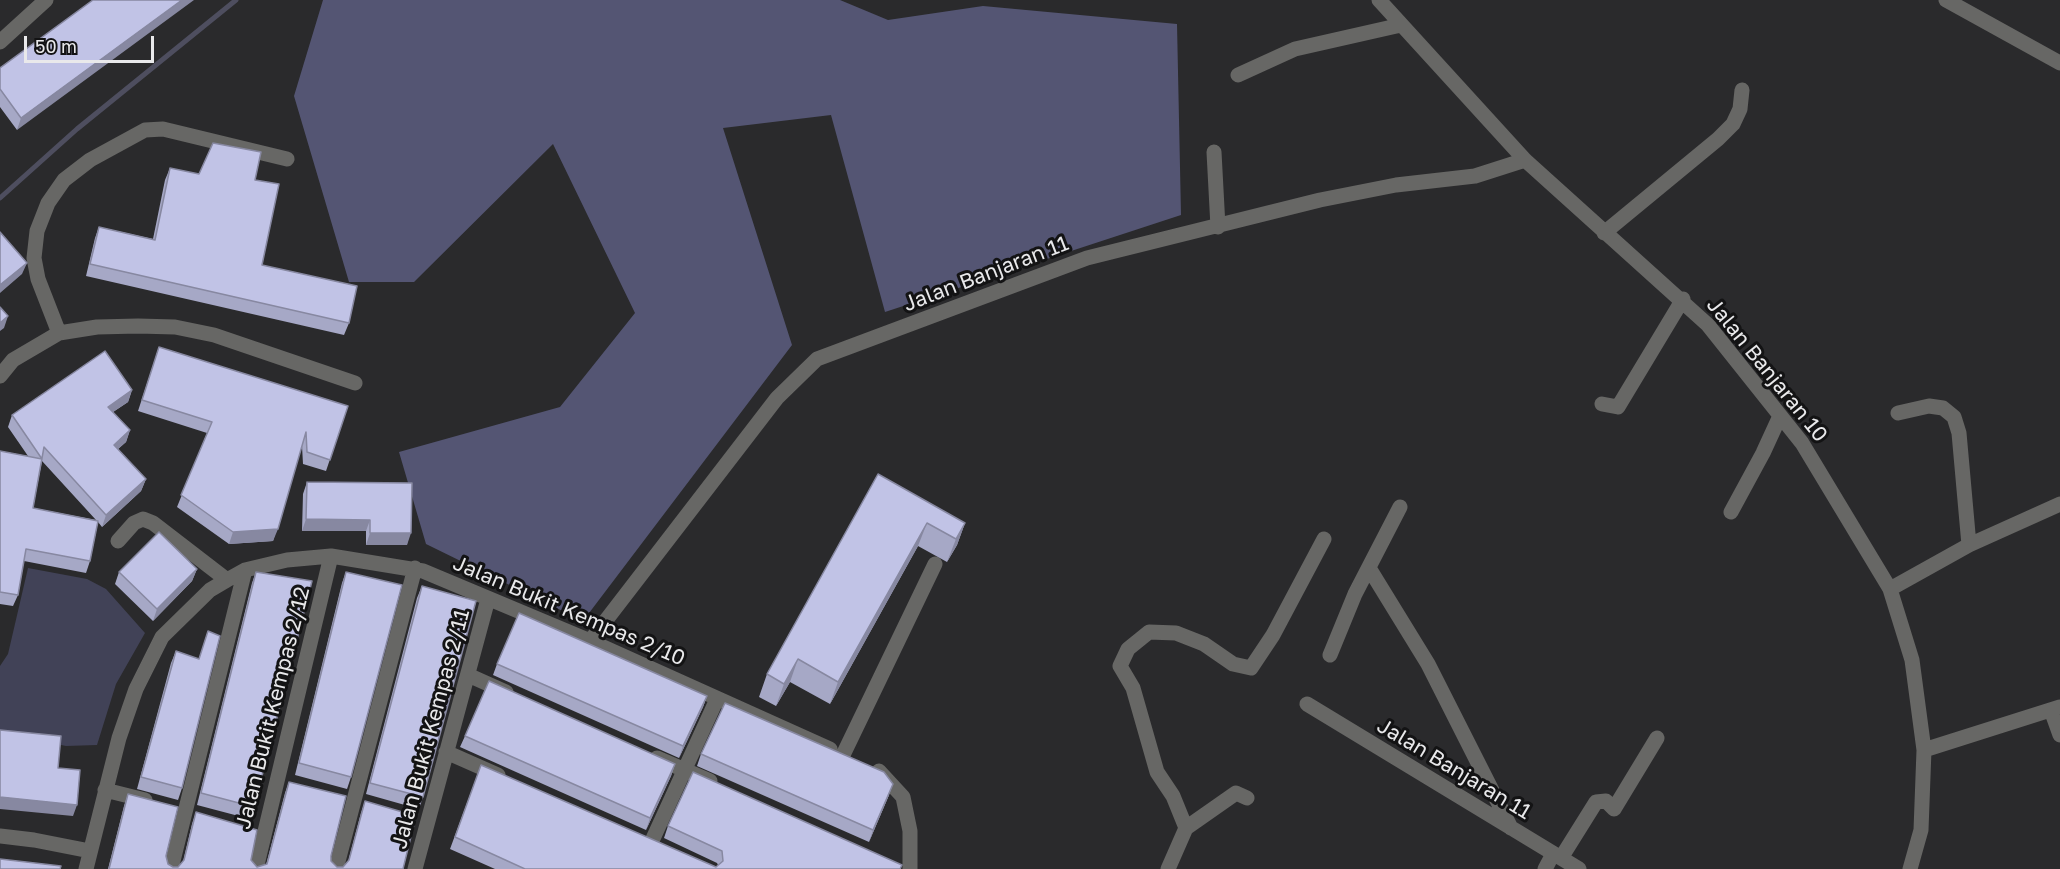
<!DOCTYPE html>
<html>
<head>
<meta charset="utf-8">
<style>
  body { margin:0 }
  #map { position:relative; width:2060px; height:869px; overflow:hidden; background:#2a2a2c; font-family:"Golos Text",sans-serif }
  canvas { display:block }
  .scale { position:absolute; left:24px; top:36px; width:130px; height:27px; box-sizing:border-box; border:3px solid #e9e9eb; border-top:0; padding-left:8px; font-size:18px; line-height:21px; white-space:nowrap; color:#e9e9eb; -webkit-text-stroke:4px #131314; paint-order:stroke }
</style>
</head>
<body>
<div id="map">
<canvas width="2060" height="869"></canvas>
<div class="scale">50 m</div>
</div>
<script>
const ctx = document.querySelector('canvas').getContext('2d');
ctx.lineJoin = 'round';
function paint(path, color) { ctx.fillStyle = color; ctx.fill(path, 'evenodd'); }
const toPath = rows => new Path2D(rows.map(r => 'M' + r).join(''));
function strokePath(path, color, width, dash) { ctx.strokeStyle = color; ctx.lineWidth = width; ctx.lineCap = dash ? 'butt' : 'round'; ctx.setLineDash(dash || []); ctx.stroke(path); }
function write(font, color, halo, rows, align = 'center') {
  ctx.font = font + ' "Golos Text",sans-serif'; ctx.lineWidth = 6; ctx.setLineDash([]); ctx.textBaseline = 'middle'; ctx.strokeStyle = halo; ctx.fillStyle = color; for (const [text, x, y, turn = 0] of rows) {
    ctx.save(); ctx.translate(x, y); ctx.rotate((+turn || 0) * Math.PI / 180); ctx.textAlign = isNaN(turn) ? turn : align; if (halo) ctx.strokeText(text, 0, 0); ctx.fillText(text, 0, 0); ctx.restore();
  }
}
const green = toPath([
  [28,568,87,579,106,589,145,633,116,684,97,745,66,746,0,732,0,666,8,654]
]);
const forest = toPath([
  [323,0,840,0,888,20,983,6,1177,24,1181,215,885,312,831,115,723,128,792,345,583,621,426,544,399,452,560,407,635,313,553,144,414,282,349,282,294,96]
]);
const stream = toPath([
  [0,198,77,129,236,0]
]);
const minor = toPath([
  [1379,0,1525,160,1708,325,1802,443,1890,589,1912,660,1924,750,1921,830,1910,869],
  [1946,0,2060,63],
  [0,42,46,0],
  [1238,75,1295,49,1401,25],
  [1214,152,1218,227],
  [1604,233,1718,139,1733,124,1740,109,1742,90],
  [59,333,38,279,34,258,37,231,48,203,64,180,90,160,145,130,163,129,287,159],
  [0,376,13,360,59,333,97,327,138,326,175,327,214,335,355,383],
  [1602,404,1618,407,1683,299],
  [1898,413,1929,406,1943,408,1954,417,1959,433,1969,545],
  [1731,512,1763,453,1780,416],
  [118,541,134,523,143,519,153,523,227,580],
  [1369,568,1428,664,1511,828],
  [1890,589,1969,545,2060,504],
  [590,641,777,398,817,359,1087,258,1320,200,1396,185,1475,176,1525,160],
  [1330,655,1355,594,1400,507],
  [468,675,506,692],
  [1307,704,1579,869],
  [2051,710,2060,735],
  [1924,750,2060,707],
  [446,752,498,775],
  [843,755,935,564],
  [657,758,710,781],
  [879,771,903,797,910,831,910,869],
  [105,790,145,800],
  [1186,828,1236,793,1247,798],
  [0,836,34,840,90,851],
  [651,843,717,699],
  [1561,858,1596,802,1606,801,1614,809,1657,738],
  [86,869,119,738,136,689,162,637,210,590,227,580,245,570,287,560,331,556,423,571,590,641,830,749],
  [171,869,245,570],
  [256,869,331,556],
  [336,869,415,568],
  [415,869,488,599],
  [1168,869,1186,828,1173,796,1157,772,1133,688,1120,666,1128,649,1149,632,1176,633,1204,644,1233,664,1251,668,1273,635,1324,539],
  [1545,869,1553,854]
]);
const wall = toPath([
  [93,0,17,130,0,107,0,68],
  [170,168,199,174,255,180,262,265,349,323,344,335,86,276,95,238,99,227,153,239,165,180],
  [159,347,348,406,326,471,303,464,302,446,273,541,229,544,177,507,207,433,138,411],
  [132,390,128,402,113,412,130,430,126,442,118,449,146,479,141,491,102,527,98,522,90,561,86,573,24,561,18,595,13,606,0,604,0,451,28,456,8,427,12,415],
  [42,461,96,520,33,508],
  [878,474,965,523,957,545,947,562,918,546,830,704,790,682,776,706,759,697,767,674],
  [307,482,412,483,407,545,366,545,366,531,302,531,303,494],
  [197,569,192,581,153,621,115,584,119,572],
  [256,572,254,807,250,819,197,805,252,583],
  [346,572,351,777,347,789,295,775,342,583],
  [422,586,423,797,419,809,366,794,417,598],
  [208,631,182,788,178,800,137,789,171,663,176,651,199,659],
  [497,664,707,696,703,707,679,758,493,675],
  [465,736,675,764,671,776,646,830,460,747],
  [701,754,889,795,869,842,697,766],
  [481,765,716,867,718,865,717,863,664,838,668,826,901,869,495,869,450,849],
  [289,782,331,856,331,861,337,867,343,867,348,862,361,813,365,801,403,869,108,869,124,806,128,794,166,856,168,864,173,867,178,867,183,862,192,824,196,812,251,860,257,867,266,865,285,793]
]);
const shadedWall = toPath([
  [182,0,194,0,17,130,21,118],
  [27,263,22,274,0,293,0,285],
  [8,316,4,328,0,331,0,323],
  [132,390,128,402,104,418,108,407],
  [130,430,126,442,110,456,114,445],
  [146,479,141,491,102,527,106,515],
  [306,519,370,520,366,531,302,531],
  [927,523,918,546,830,704,838,682],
  [965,523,957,545,947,562,956,539],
  [278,529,273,541,229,544,233,532],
  [370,533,411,533,407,545,366,545],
  [197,569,192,581,153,621,157,609],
  [798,659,790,682,776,706,784,684],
  [707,696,703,707,679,758,683,746],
  [675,764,671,776,646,830,650,818],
  [893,784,889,795,869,842,873,830],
  [0,797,77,805,73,816,0,809]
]);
const building = toPath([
  [93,0,182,0,21,118,0,89,0,68,93,0],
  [213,143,261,152,255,180,279,184,262,265,357,286,349,323,90,264,99,227,155,240,170,168,199,174,213,143],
  [0,232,27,263,0,285,0,232],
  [0,307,8,316,0,323,0,307],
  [159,347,348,406,330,460,307,452,306,432,278,529,233,532,181,495,212,422,142,400,159,347],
  [105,351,132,390,108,407,130,430,114,445,146,479,106,515,44,447,33,508,98,521,90,561,26,549,18,595,0,592,0,451,42,459,12,415,105,351],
  [878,474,965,523,956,539,927,523,838,682,798,659,784,684,767,674,878,474],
  [307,482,412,483,411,533,370,533,370,520,306,519,307,482],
  [159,532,197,569,157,609,119,572,159,532],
  [256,572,312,581,254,807,201,793,256,572],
  [346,572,402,585,351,777,299,763,346,572],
  [422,586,476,601,423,797,370,783,422,586],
  [519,613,707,696,683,746,497,664,519,613],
  [208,631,220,636,182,788,141,777,176,651,199,659,208,631],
  [489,681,675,764,650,818,465,736,489,681],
  [725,703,884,772,893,784,873,830,701,754,725,703],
  [0,730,61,736,58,768,80,770,77,805,0,797,0,730],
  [481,765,716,867,723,861,722,851,668,826,693,772,902,865,900,869,525,869,455,837,481,765],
  [289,782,346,796,331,856,331,861,337,867,343,867,349,860,365,801,416,816,403,869,109,869,128,794,178,807,166,856,168,864,173,867,178,867,184,860,196,812,257,830,251,860,257,867,267,864,289,782],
  [0,859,61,866,60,869,0,869,0,859]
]);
const streetNames = [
  ["Jalan Banjaran 11",986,274,-21],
  ["Jalan Banjaran 10",1767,370,51],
  ["Jalan Bukit Kempas 2/10",569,611,23],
  ["Jalan Bukit Kempas 2/12",273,708,-76],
  ["Jalan Bukit Kempas 2/11",431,729,-75],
  ["Jalan Banjaran 11",1454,769,31]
];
paint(green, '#414257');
paint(forest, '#545573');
strokePath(stream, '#4e4e5f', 5);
strokePath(minor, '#676765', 15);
paint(wall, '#a6a8c6');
paint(shadedWall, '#8788a1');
paint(building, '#c1c3e6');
strokePath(building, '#8788a1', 1.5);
write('21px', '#e9e9eb', '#131314', streetNames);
</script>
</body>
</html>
